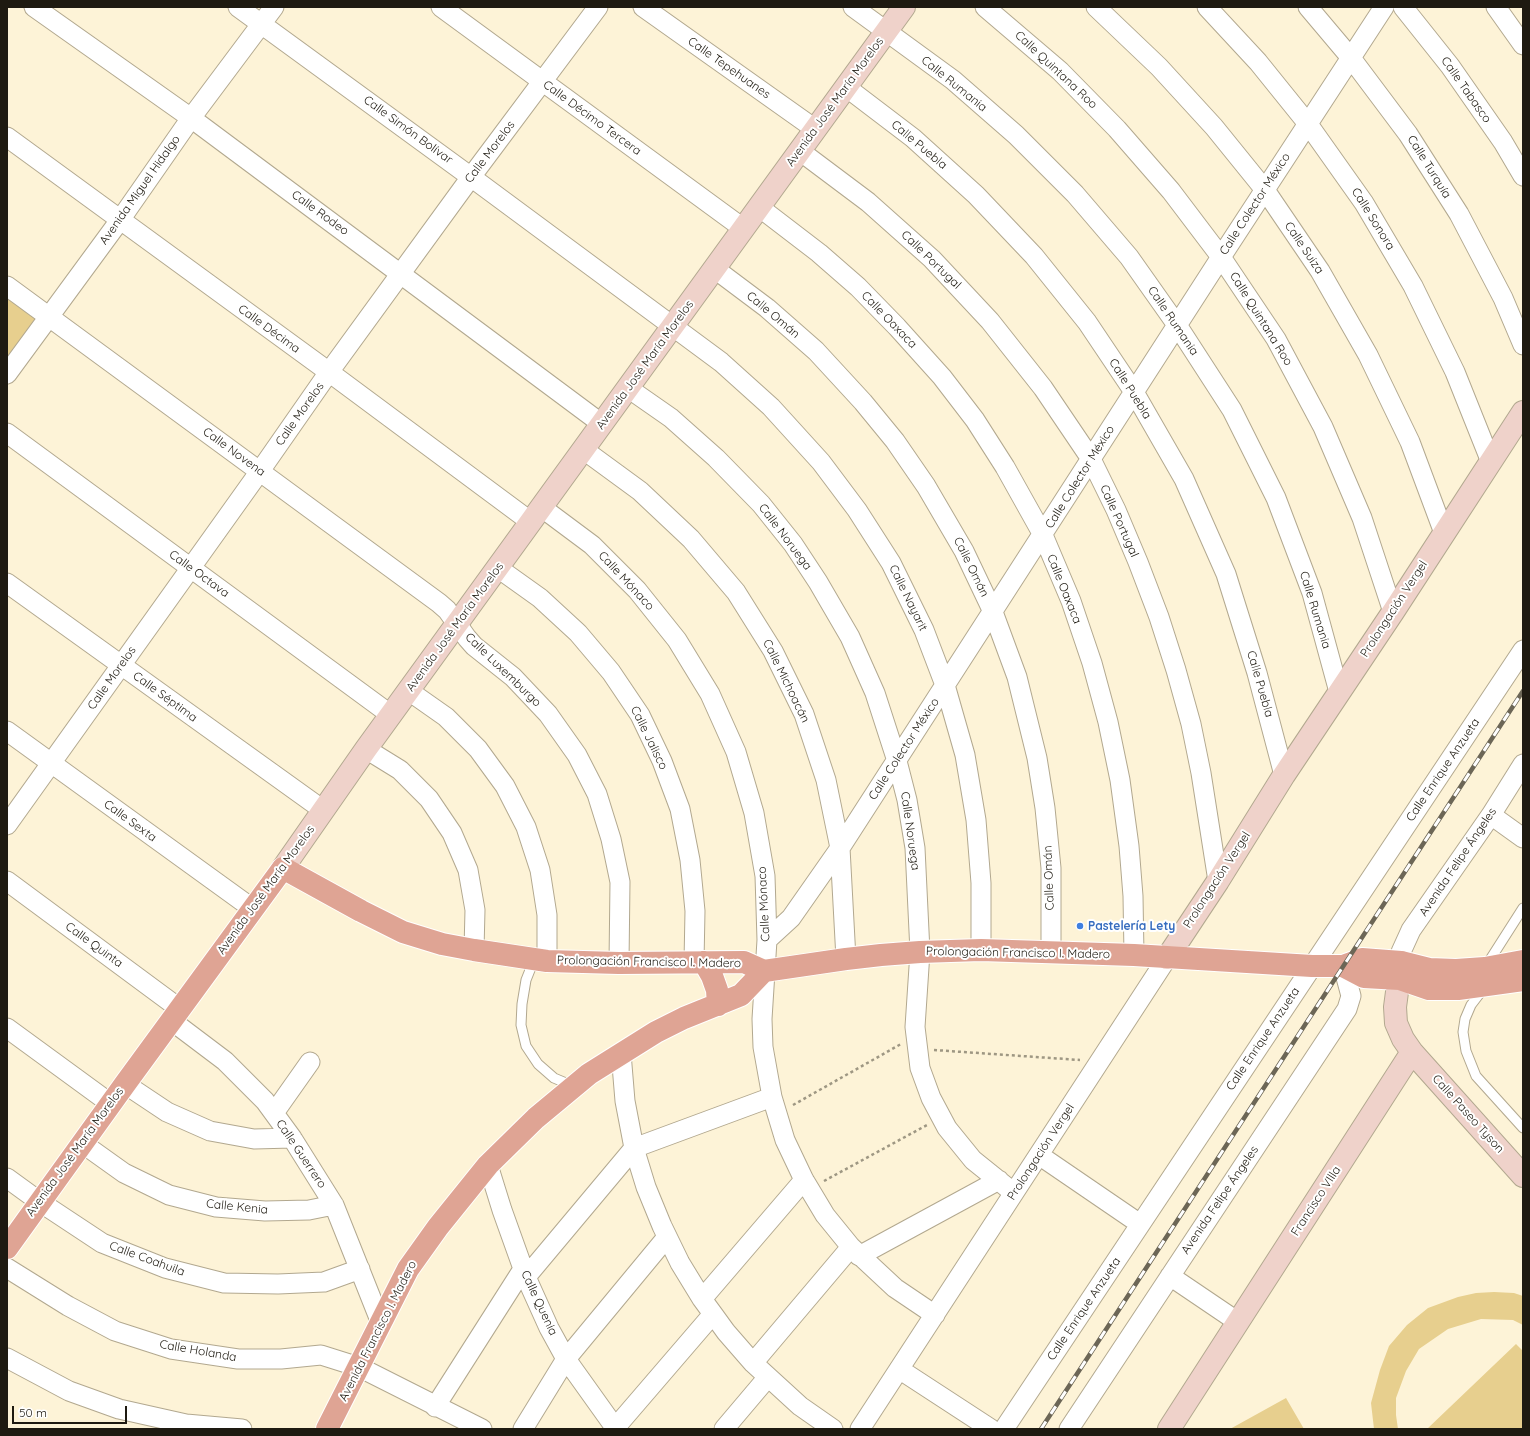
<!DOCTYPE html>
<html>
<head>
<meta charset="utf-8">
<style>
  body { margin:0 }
  #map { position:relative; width:1530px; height:1436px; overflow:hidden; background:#fdf3d7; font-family:Quicksand,sans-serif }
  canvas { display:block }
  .frame { position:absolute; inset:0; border:8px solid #1e1a11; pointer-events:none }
  .scale { position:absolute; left:12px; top:1406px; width:115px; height:18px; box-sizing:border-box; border:2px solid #1e1a11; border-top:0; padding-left:5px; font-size:12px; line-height:14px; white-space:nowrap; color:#1e1a11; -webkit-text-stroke:3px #fff; paint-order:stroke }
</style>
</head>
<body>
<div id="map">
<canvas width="1530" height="1436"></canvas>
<div class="frame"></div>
<div class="scale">50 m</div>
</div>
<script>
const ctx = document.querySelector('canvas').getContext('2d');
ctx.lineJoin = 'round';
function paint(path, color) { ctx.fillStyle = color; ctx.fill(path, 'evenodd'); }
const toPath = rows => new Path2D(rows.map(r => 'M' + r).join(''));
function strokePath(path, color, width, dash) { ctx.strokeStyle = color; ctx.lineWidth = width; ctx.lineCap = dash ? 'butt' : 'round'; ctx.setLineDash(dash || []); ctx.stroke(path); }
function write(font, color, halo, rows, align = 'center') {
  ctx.font = font + ' Quicksand,sans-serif'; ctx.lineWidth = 4; ctx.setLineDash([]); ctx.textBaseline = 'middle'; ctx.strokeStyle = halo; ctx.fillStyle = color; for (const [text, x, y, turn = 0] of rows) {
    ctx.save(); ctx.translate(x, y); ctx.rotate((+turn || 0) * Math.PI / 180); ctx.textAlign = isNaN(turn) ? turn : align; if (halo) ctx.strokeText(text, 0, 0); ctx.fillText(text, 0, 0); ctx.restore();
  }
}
const green = toPath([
  [7,290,45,318,7,369],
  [1494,1292,1514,1293,1523,1296,1523,1325,1513,1320,1481,1319,1448,1329,1419,1349,1406,1371,1396,1398,1396,1415,1398,1429,1374,1429,1371,1403,1380,1370,1389,1346,1407,1325,1428,1308,1458,1297,1476,1293],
  [1516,1344,1523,1351,1523,1429,1427,1429],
  [1286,1398,1304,1429,1230,1429]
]);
const path = toPath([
  [934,1050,1080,1060],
  [793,1105,901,1044],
  [824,1181,927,1125]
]);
const lane = toPath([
  [534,960,526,980,522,1004,521,1025,526,1046,538,1064,554,1078,573,1086],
  [1486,966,1523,908],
  [1484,988,1471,1005,1465,1019,1463,1032,1466,1051,1476,1076,1523,1128]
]);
const street = toPath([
  [34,7,191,118,602,424],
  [238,7,471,177,721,362,771,407,821,462,857,510,891,563,924,630,945,685,965,755,976,820,981,883,981,950],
  [441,7,744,229],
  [643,7,815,129],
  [853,7,953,80,1016,135,1075,194,1129,257,1177,325,1232,410,1276,498,1312,593,1339,692],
  [985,7,1060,71,1117,129,1171,191,1221,257,1276,339,1323,427,1362,518,1393,612],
  [1096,7,1159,67,1214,127,1265,190,1320,271,1368,355,1410,442,1444,533],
  [1207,7,1258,62,1308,124,1364,203,1413,286,1455,372,1491,462],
  [1308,7,1351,58,1408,134,1459,214,1503,298,1523,345],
  [1403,7,1450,66,1503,142,1523,176],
  [1496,7,1523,45],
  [846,87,913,138,976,195,1034,256,1087,322,1134,392,1184,479,1226,574,1257,673,1284,775],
  [7,137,329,372,531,522],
  [800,151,868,202,932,259,990,321,1043,388,1091,459,1116,510,1138,562,1159,617,1176,670,1191,724,1201,773,1218,881],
  [759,207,819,253,858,287,897,327,942,377,975,420,1005,467,1043,535,1071,601,1092,663,1108,722,1120,780,1129,846,1133,896,1134,955],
  [715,269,767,308,816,351,863,402,895,441,926,486,964,551,993,612,1017,677,1037,758,1045,808,1051,868,1051,952],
  [7,286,439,603,447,610,467,638,474,646,513,677,548,714,577,755,597,794,611,839,620,882,619,963],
  [7,374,120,220,191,118,274,7],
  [628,388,671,418,716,458,761,504,793,544,818,582,850,637,875,693,897,761,907,800,915,848,920,952,915,1027,920,1068,931,1098,947,1128,973,1160,1014,1193],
  [7,433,391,715],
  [584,450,640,491,691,539,736,592,773,651,804,714,826,780,840,848,846,959],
  [541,507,592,545,637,590,677,640,710,694,736,752,754,813,765,876,767,940,762,1019,763,1047,772,1097,785,1140,804,1180,825,1215,851,1247,895,1288,935,1315],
  [498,568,540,598,578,633,611,672,640,715,662,761,680,809,690,860,695,911,694,962],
  [7,583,323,810],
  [409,691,446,717,478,749,505,786,526,827,540,870,547,915,547,961],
  [7,731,253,909],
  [366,749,400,770,429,799,452,833,468,870,475,910,474,950],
  [1491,815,1523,838],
  [7,825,260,471,329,372,471,177,598,7],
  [7,881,180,1009],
  [767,940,791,918,840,848,1221,257,1384,7],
  [1401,962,1401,952,1411,930,1491,815,1523,764],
  [172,1021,225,1061,265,1101,292,1138,334,1205,381,1323],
  [7,1028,111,1104],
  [621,1053,625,1101,634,1148,646,1187,662,1226,680,1263,702,1299,713,1314,726,1332,753,1363,800,1406,833,1429],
  [125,1084,167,1112,210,1131,254,1139,292,1138],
  [274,1113,310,1062],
  [82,1143,124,1173,169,1195,216,1207,265,1211,309,1210,334,1205],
  [1039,1155,1140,1224],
  [488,1165,502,1210,526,1277,549,1328,566,1359,616,1429],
  [7,1178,40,1202,102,1243,165,1268,224,1283,278,1284,324,1282,360,1269],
  [859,1256,999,1180],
  [7,1268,68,1306,115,1331,171,1349,238,1359,281,1359,321,1355,359,1367,482,1429],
  [1170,1276,1238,1322],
  [526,1277,634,1148,772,1097],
  [702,1299,804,1180],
  [7,1358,69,1391,119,1409,186,1424,242,1429],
  [753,1363,851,1247],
  [899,1369,991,1429],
  [435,1407,523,1269],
  [615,1428,713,1314],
  [523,1429,566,1359,667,1237],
  [724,1429,768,1377],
  [860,1429,1167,958],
  [1004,1429,1523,650],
  [1069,1429,1347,1009,1351,996,1343,966]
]);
const secondary = toPath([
  [283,868,366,749,904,7],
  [1167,958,1218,881,1284,775,1393,612,1523,412],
  [1401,962,1395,1007,1396,1023,1403,1039,1412,1052,1523,1176],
  [1169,1429,1412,1052]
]);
const primary = toPath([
  [704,962,712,976,717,990,718,1005],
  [1343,966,1364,977,1400,979,1429,989,1458,989,1523,980],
  [7,1248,125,1084,283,868,361,911,403,932,442,944,474,950,547,961,619,963,744,962,764,971,846,959,881,955,920,952,981,950,1134,955,1312,966,1343,966,1362,959,1401,962,1429,969,1456,970,1485,968,1523,961],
  [327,1429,408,1269,438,1227,488,1165,536,1118,589,1074,656,1032,684,1018,741,995,764,971]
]);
const rail = toPath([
  [1041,1429,1523,691]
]);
const markers = [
  [1080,926,4,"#3f7fe0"]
];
const streetNames = [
  ["Calle Tepehuanes",729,68,35],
  ["Calle Quintana Roo",1056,70,43],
  ["Calle Rumania",954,84,39],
  ["Calle Tabasco",1466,90,55],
  ["Avenida José María Morelos",835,102,-54],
  ["Calle Décimo Tercera",592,118,36],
  ["Calle Simón Bolívar",408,130,36],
  ["Calle Puebla",919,145,40],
  ["Calle Morelos",490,152,-53],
  ["Calle Turquía",1429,167,58],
  ["Avenida Miguel Hidalgo",140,190,-55],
  ["Calle Colector México",1255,204,-57],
  ["Calle Rodeo",320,213,36],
  ["Calle Sonora",1373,219,58],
  ["Calle Suiza",1304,248,56],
  ["Calle Portugal",931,260,44],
  ["Calle Omán",773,315,40],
  ["Calle Quintana Roo",1261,319,58],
  ["Calle Oaxaca",889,320,46],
  ["Calle Rumania",1173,321,56],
  ["Calle Décima",269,329,36],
  ["Avenida José María Morelos",645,365,-54],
  ["Calle Puebla",1130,389,58],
  ["Calle Morelos",300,414,-55],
  ["Calle Novena",234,452,36],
  ["Calle Colector México",1080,477,-58],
  ["Calle Portugal",1119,521,66],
  ["Calle Noruega",785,537,53],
  ["Calle Omán",971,567,64],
  ["Calle Octava",199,574,36],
  ["Calle Mónaco",626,581,47],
  ["Calle Oaxaca",1064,589,68],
  ["Calle Nayarit",908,598,64],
  ["Prolongación Vergel",1394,609,-57],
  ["Calle Rumania",1315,610,73],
  ["Avenida José María Morelos",455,627,-54],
  ["Calle Luxemburgo",503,670,44],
  ["Calle Morelos",112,678,-55],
  ["Calle Michoacán",786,681,64],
  ["Calle Puebla",1260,684,74],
  ["Calle Séptima",165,697,36],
  ["Calle Jalisco",649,738,64],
  ["Calle Colector México",904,749,-57],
  ["Calle Enrique Anzueta",1443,770,-56],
  ["Calle Sexta",130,821,36],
  ["Calle Noruega",910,831,82],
  ["Avenida Felipe Ángeles",1458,862,-56],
  ["Calle Omán",1049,878,-92],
  ["Prolongación Vergel",1217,880,-57],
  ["Avenida José María Morelos",266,890,-54],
  ["Calle Mónaco",764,904,-93],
  ["Calle Quinta",94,945,36],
  ["Prolongación Francisco I. Madero",1018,953,1],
  ["Prolongación Francisco I. Madero",649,962,1],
  ["Calle Enrique Anzueta",1263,1039,-56],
  ["Calle Paseo Tyson",1468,1114,48],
  ["Avenida José María Morelos",75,1152,-54],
  ["Prolongación Vergel",1041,1152,-57],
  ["Calle Guerrero",301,1154,56],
  ["Avenida Felipe Ángeles",1220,1200,-56],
  ["Francisco VIlla",1316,1201,-57],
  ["Calle Kenia",237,1207,6],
  ["Calle Coahuila",147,1259,20],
  ["Calle Quenia",539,1303,65],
  ["Calle Enrique Anzueta",1084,1309,-56],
  ["Avenida Francisco I. Madero",378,1331,-63],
  ["Calle Holanda",198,1351,10]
];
const shopNames = [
  ["Pastelería Lety",1088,926]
];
paint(green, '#e7cf8e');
strokePath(lane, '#b2a88f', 11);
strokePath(street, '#b2a88f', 21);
strokePath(secondary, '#b2a88f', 24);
strokePath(primary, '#fff', 24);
strokePath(path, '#9e9783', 2.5, [3, 3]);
strokePath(lane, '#fff', 9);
strokePath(street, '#fff', 19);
strokePath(secondary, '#efd2ca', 22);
strokePath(primary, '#dfa494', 22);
strokePath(rail, '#6c6656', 4.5);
strokePath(rail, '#fff', 3, [9]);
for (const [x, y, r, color] of markers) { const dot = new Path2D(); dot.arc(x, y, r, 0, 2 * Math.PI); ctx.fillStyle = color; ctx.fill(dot); strokePath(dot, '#fff', 1.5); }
write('12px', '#1e1a11', '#fff', streetNames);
write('bold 12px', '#366cbe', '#fff', shopNames, 'left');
</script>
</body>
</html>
